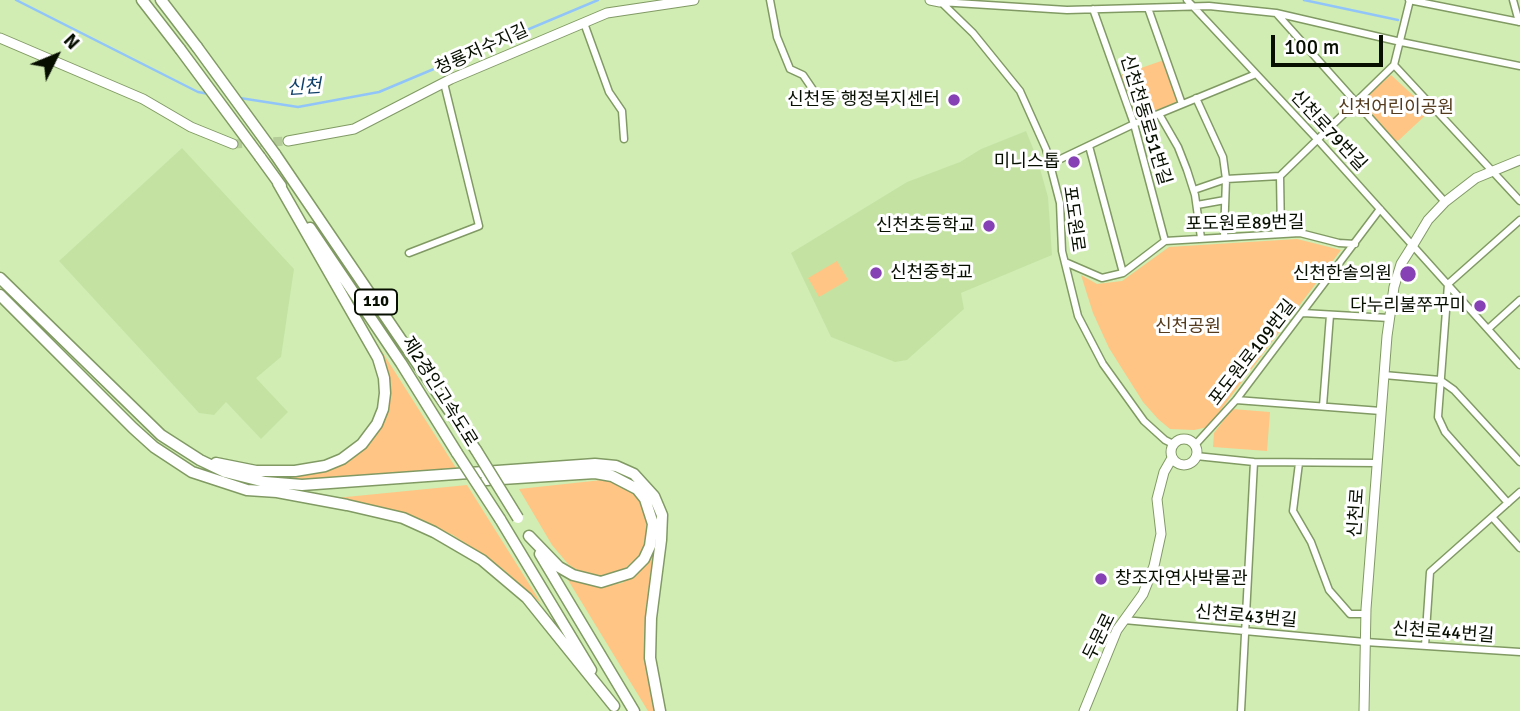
<!DOCTYPE html>
<html>
<head>
<meta charset="utf-8">
<style>
  body { margin:0 }
  #map { position:relative; width:1520px; height:711px; overflow:hidden; background:#d1edb3; font-family:Signika,sans-serif }
  canvas { display:block }
  .north { position:absolute; left:21px; top:21px; width:70px; height:70px; -webkit-text-stroke:5px #fff; paint-order:stroke; rotate:47deg; font-size:19px; font-weight:700; line-height:28px; text-align:center; color:#070f00 }
  .north::after { content:''; display:block; margin:auto; width:24px; height:32px; background:#070f00; clip-path:polygon(50% 0,100% 100%,50% 72%,0 100%) }
  .scale { position:absolute; left:1271px; top:35px; width:112px; height:32px; box-sizing:border-box; border:4px solid #070f00; border-top:0; padding-left:9px; font-size:21px; line-height:24px; white-space:nowrap; color:#070f00; -webkit-text-stroke:5px #fff; paint-order:stroke }
</style>
</head>
<body>
<div id="map">
<canvas width="1520" height="711"></canvas>
<div class="north">N</div>
<div class="scale">100 m</div>
</div>
<script>
const ctx = document.querySelector('canvas').getContext('2d');
ctx.lineJoin = 'round';
function paint(path, color) { ctx.fillStyle = color; ctx.fill(path, 'evenodd'); }
const toPath = rows => new Path2D(rows.map(r => 'M' + r).join(''));
function strokePath(path, color, width, dash) { ctx.strokeStyle = color; ctx.lineWidth = width; ctx.lineCap = dash ? 'butt' : 'round'; ctx.setLineDash(dash || []); ctx.stroke(path); }
function write(font, color, halo, rows, align = 'center') {
  ctx.font = font + ' Signika,"Noto Sans KR",sans-serif'; ctx.lineWidth = 6; ctx.setLineDash([]); ctx.textBaseline = 'middle'; ctx.strokeStyle = halo; ctx.fillStyle = color; for (const [text, x, y, turn = 0] of rows) {
    ctx.save(); ctx.translate(x, y); ctx.rotate((+turn || 0) * Math.PI / 180); ctx.textAlign = isNaN(turn) ? turn : align; if (halo) ctx.strokeText(text, 0, 0); ctx.fillText(text, 0, 0); ctx.restore();
  }
}
const built = toPath([
  [1026,131,1037,158,1048,197,1052,255,961,293,964,309,907,360,895,362,831,337,791,253,907,182,960,162,981,149],
  [182,148,294,269,281,357,256,378,288,412,261,439,226,402,214,415,199,413,59,261]
]);
const green = toPath([
  [1164,60,1178,101,1177,104,1139,117,1136,115,1121,75],
  [1391,75,1430,111,1399,140,1396,141,1361,104,1362,100],
  [1297,239,1341,250,1208,427,1194,430,1170,429,1158,419,1143,402,1109,348,1093,313,1081,275,1097,284,1122,281,1169,247],
  [837,261,848,280,819,297,808,278],
  [367,328,456,468,301,481,267,478,298,476,331,469,350,461,369,445,379,430,388,409,383,362],
  [1232,409,1270,412,1267,451,1213,447,1214,433],
  [602,480,620,483,633,492,645,510,648,523,646,542,638,557,623,570,595,577,582,573,568,564,552,545,519,489],
  [467,485,541,603,503,569,453,535,415,518,336,498],
  [654,548,646,620,646,658,655,711,648,711,565,575,600,587,622,583,639,571]
]);
const stream = toPath([
  [16,0,198,92,209,94],
  [1304,0,1398,20],
  [240,98,298,107,379,92,598,0]
]);
const secondaryTunnel = toPath([
  [233,144,288,141]
]);
const street = toPath([
  [770,0,777,37,790,69,803,75,818,97,837,95],
  [1187,0,1317,139,1520,365],
  [1409,0,1520,22],
  [1513,0,1519,22],
  [940,1,973,33,1020,91,1046,149,1060,203,1062,251,1078,316,1103,364,1144,421,1165,440,1173,444],
  [940,2,1067,10,1209,6,1276,13,1401,42,1520,66],
  [1148,8,1182,104],
  [1093,9,1134,124,1165,241],
  [1277,14,1445,202],
  [584,23,609,92,622,111,624,139],
  [1394,65,1520,201],
  [1196,98,1223,157,1226,179,1224,236],
  [1159,114,1178,147,1187,170,1195,195,1201,238],
  [1089,146,1123,273],
  [1050,164,1134,124,1256,74],
  [1194,190,1226,179,1280,176],
  [1197,205,1225,200],
  [1281,233,1280,176,1394,65,1410,0],
  [409,253,479,226,444,83],
  [1065,262,1102,278,1123,273,1165,241,1300,233,1339,243,1355,244],
  [1303,313,1389,318],
  [1488,329,1520,300],
  [1384,375,1440,380,1454,390,1520,462],
  [1236,400,1381,411],
  [1323,406,1330,315],
  [1195,445,1236,400,1380,209],
  [1196,456,1254,462,1377,463],
  [1299,463,1293,511,1311,542,1329,590,1350,614,1365,614],
  [1508,503,1445,432,1438,417,1448,284,1520,220],
  [1492,517,1520,548],
  [1124,620,1365,642,1520,652],
  [1425,646,1430,572,1520,492],
  [1241,711,1254,462]
]);
const secondary = toPath([
  [930,0,940,2],
  [0,38,143,99,191,127,233,144],
  [288,141,354,129,451,79,607,13,694,0],
  '1171 452a13 13 0 1 1 26 0a13 13 0 1 1-26 0Z',
  [1084,711,1117,630,1143,594,1154,566,1161,534,1157,499,1164,472,1172,458],
  [1364,711,1366,609,1387,336,1394,287,1401,264,1413,245,1428,220,1445,202,1476,178,1520,160]
]);
const highway = toPath([
  [142,0,180,49],
  [161,0,197,47],
  [275,154,476,450],
  [260,157,281,186],
  [310,228,401,363,457,453],
  [0,278,161,435,200,460,225,472,265,482,302,485,595,464,616,466,634,474,654,496,662,515,661,540,651,618,650,658,660,711],
  [0,295,133,428,154,447,192,472,247,490,277,492,347,505,403,518,434,532,482,560,527,598,614,706],
  [216,463,256,471,295,471,325,466,342,459,362,444,377,424,383,409,385,393,384,378,378,358,278,183],
  [486,480,595,473,612,476,637,489,645,499,653,524,650,546,644,559,630,573,601,582,573,575,559,567,529,536],
  [500,519,591,670],
  [540,554,634,711]
]);
const highwayBridge = toPath([
  [197,47,275,154],
  [180,49,260,157],
  [476,450,518,518],
  [457,453,500,519]
]);
const markers = [
  [954,100,7,"#8641b4"],
  [1074,162,7,"#8641b4"],
  [989,226,7,"#8641b4"],
  [876,273,7,"#8641b4"],
  [1408,274,9,"#8641b4"],
  [1480,306,7,"#8641b4"],
  [1101,579,7,"#8641b4"]
];
const shields = [
  [376,302,42]
];
const shieldNames = [
  ["110",376,302]
];
const streetNames = [
  ["청룡저수지길",482,50,-24],
  ["신천천동로51번길",1145,120,73],
  ["신천로79번길",1328,131,47],
  ["포도원로",1073,219,82],
  ["포도원로89번길",1245,224,-1],
  ["포도원로109번길",1253,353,-52],
  ["제2경인고속도로",439,392,58],
  ["신천로",1357,513,-86],
  ["신천로43번길",1246,617,5],
  ["신천로44번길",1443,633,4],
  ["두문로",1100,637,-64]
];
const poiNames = [
  ["신천동 행정복지센터",940,100],
  ["미니스톱",1060,162],
  ["신천초등학교",975,226],
  ["신천중학교",890,273,"left"],
  ["신천한솔의원",1392,274],
  ["다누리불쭈꾸미",1466,306],
  ["창조자연사박물관",1115,579,"left"]
];
const parkNames = [
  ["신천어린이공원",1396,108],
  ["신천공원",1188,327]
];
const waterNames = [
  ["신천",304,88,-4]
];
paint(built, '#c4e3a3');
paint(green, '#ffc584');
strokePath(stream, '#91c5f9', 2.5);
strokePath(secondaryTunnel, '#b3cc98', 9, [9, 4.5]);
strokePath(street, '#819a64', 9);
strokePath(secondary, '#819a64', 11);
strokePath(highway, '#819a64', 13);
strokePath(street, '#fff', 6);
strokePath(secondary, '#fff', 9);
strokePath(highway, '#fff', 10);
strokePath(highwayBridge, '#819a64', 13, []);
strokePath(highwayBridge, '#fff', 10);
for (const [x, y, r, color] of markers) { const dot = new Path2D(); dot.arc(x, y, r, 0, 2 * Math.PI); ctx.fillStyle = color; ctx.fill(dot); strokePath(dot, '#fff', 2.5); }
for (const [x, y, w] of shields) { const box = new Path2D(); box.roundRect(x - w / 2, y - 12.5, w, 25, 5); ctx.fillStyle = '#fff'; ctx.fill(box); strokePath(box, '#070f00', 2); }
write('bold 16px', '#070f00', null, shieldNames);
write('18px', '#070f00', '#fff', streetNames);
write('18px', '#070f00', '#fff', poiNames, 'right');
write('18px', '#553b1d', '#fff', parkNames);
write('italic 19px', '#104069', '#fff', waterNames);
</script>
</body>
</html>
